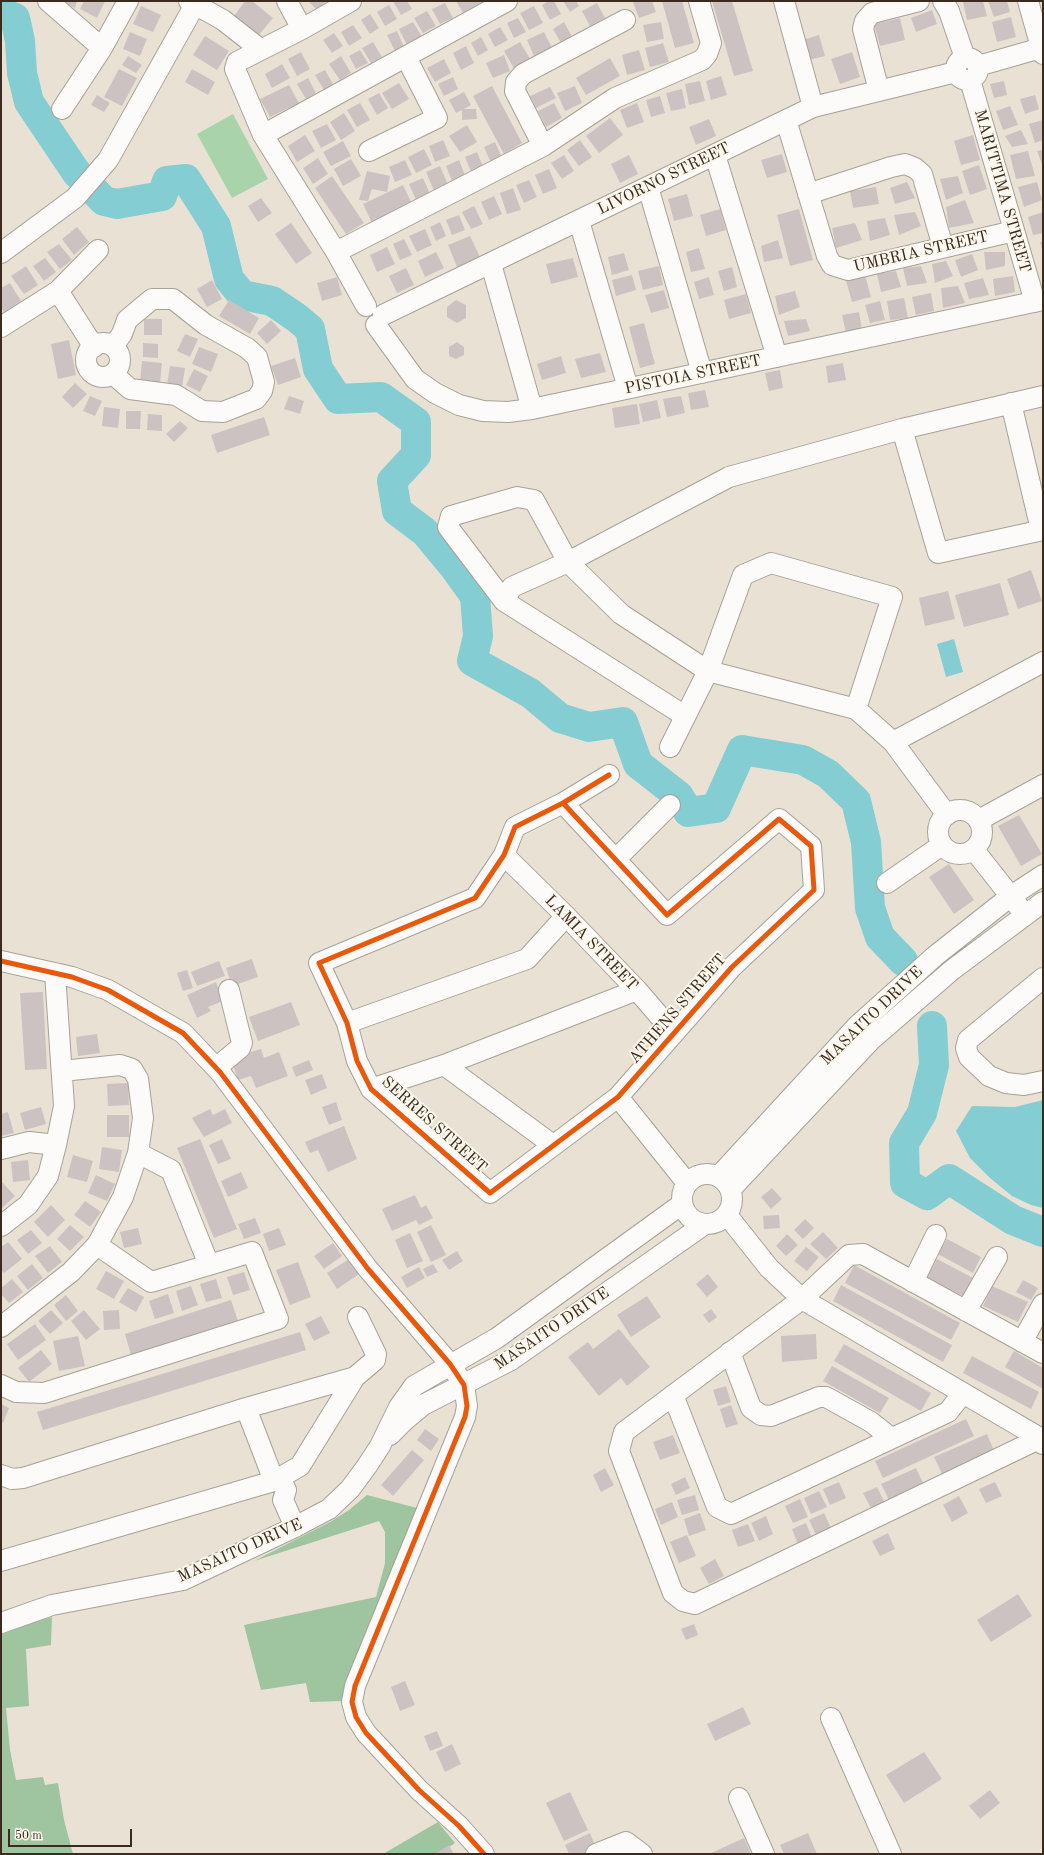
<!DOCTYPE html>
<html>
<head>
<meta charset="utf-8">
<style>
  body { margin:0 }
  #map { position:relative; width:1044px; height:1855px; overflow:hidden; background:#e9e2d4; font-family:"Old Standard TT",serif }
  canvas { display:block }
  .frame { position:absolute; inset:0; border:2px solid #3b2a1e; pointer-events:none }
  .scale { position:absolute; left:8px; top:1829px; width:124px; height:18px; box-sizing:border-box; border:2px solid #3b2a1e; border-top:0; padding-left:5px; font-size:12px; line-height:14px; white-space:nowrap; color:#3b2a1e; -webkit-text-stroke:3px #fbf7ec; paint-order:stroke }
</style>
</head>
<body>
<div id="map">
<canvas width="1044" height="1855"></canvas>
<div class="frame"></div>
<div class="scale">50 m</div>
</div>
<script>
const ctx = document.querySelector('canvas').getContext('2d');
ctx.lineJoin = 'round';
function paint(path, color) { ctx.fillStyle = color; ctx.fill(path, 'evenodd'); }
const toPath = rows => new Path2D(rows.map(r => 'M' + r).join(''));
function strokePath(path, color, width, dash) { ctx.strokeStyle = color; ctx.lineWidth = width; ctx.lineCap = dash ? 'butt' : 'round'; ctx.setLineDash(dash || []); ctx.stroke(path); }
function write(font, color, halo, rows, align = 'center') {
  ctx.font = font + ' "Old Standard TT",serif'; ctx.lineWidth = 4; ctx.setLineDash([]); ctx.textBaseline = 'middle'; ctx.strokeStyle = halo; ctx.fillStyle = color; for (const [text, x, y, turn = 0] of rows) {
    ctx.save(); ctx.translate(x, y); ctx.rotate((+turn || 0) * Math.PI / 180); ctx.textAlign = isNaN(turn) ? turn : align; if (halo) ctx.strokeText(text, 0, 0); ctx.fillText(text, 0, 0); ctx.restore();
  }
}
const green = toPath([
  [233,114,268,179,232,198,197,134]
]);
const forest = toPath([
  [367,1495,421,1509,344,1701,310,1702,306,1683,261,1690,244,1625,376,1597,385,1563,385,1532,379,1521,254,1561,330,1522,349,1510],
  [52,1617,51,1645,26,1649,29,1706,6,1708,10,1750,16,1780,43,1777,45,1785,58,1783,64,1820,73,1854,1,1854,1,1629,3,1634,25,1625],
  [438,1822,455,1843,439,1854,383,1854]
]);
const water = toPath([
  [954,639,963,672,946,677,937,644],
  [1043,1100,1043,1208,1031,1205,1012,1196,990,1178,970,1158,956,1131,972,1106,1015,1107]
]);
const river = toPath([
  [1,12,15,18,20,41,22,73,29,102,76,172,104,201,117,204,162,196,167,181,186,179,216,226,229,279,242,295,272,301,297,318,310,329,318,369,338,399,381,397,416,422,416,455,392,481,397,511,425,532,454,567,475,596,478,636,472,661,530,693,560,718,589,727,623,722,638,764,679,796,688,812,716,808,742,750,803,760,828,774,856,801,866,842,870,908,880,937,903,961],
  [932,1026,934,1065,922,1113,904,1143,905,1183,927,1195,949,1179,1013,1220,1043,1232]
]);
const building = toPath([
  [64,1,77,1,75,8,63,2],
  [84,1,105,1,97,18,80,9],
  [245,1,252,1,273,18,259,35,234,16],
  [308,1,327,1,317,10],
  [393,1,407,1,412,9,401,15],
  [456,1,484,1,463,13],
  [549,1,554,1,561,14,550,20,542,5],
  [563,1,576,1,579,6,570,12],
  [652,1,656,12,639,18,633,2],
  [662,1,682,1,694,43,675,48],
  [712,1,732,1,753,71,734,76],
  [983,1,987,16,967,20,963,2],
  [988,1,1007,1,1010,12,994,17],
  [445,3,453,18,440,24,432,9],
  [597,3,605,18,590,26,582,11],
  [389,5,397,19,385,26,377,12],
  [141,6,161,15,153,32,133,24],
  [534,6,543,23,529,30,520,13],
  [932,10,937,24,916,32,911,18],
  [427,11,436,26,423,33,414,18],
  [370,14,379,28,370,34,361,20],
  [1011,17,1016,37,997,42,992,22],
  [518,18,526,32,514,38,507,23],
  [900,18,905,40,880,46,874,24],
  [413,22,422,37,407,45,399,29],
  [564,22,572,37,561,43,553,29],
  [661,22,664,39,647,42,643,25],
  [353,25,362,38,349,46,341,32],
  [500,27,508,40,495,47,488,34],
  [397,31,405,49,396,53,387,35],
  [130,32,147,39,140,56,123,49],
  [544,32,552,48,534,56,527,40],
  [334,33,343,46,332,53,323,40],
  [819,35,825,56,809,60,803,40],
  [205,36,229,51,217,70,193,55],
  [481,37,488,50,478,56,471,43],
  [373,42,382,57,371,63,362,48],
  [520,42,532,62,516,72,504,51],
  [663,43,669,62,650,67,645,48],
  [466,46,474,63,461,70,453,53],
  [360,50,368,63,356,69,349,56],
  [639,50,645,70,627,75,622,55],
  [301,52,310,69,297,76,288,59],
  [852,52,860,77,840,84,831,59],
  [504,55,510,71,493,78,486,63],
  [128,56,142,65,136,73,122,65],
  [341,56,351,73,340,80,329,64],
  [610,58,620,76,586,95,576,78],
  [444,59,451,73,435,82,427,68],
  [282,64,290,78,272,88,265,74],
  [119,69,137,78,122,106,104,97],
  [192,69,215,82,208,95,185,82],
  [325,70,333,84,324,90,315,75],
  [721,76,727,95,711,100,706,81],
  [453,77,458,89,444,96,438,84],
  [308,78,316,93,306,99,297,84],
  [700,81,705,101,689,105,685,84],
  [1004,81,1007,95,994,98,990,84],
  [399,83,409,99,392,109,382,93],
  [289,85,299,103,270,117,260,99],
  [492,86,522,143,504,154,473,96],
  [575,86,582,103,565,111,557,93],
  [550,87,556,98,536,108,530,96],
  [682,89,686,108,671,111,666,93],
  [464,92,471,105,464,109,476,109,477,119,462,120,462,110,456,113,449,100],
  [379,93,388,108,377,115,368,99],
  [97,95,110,103,104,112,91,105],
  [1035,95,1039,109,1025,114,1020,99],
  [660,96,665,113,651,117,646,100],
  [360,103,370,120,357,127,347,110],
  [554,103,562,118,546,127,538,111],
  [637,103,644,122,627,128,620,110],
  [1010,106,1018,125,1003,130,996,111],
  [344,113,355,131,341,140,330,122],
  [610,118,623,135,599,153,586,136],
  [709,119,716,136,696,145,689,127],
  [1043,120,1043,140,1035,143,1029,124],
  [327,124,336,140,321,148,312,131],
  [467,125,477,142,460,152,449,136],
  [1021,130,1028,144,1012,147,1005,136],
  [305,135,315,151,297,162,288,146],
  [973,135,980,160,961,165,954,141],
  [443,140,450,156,435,162,429,146],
  [580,140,592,157,579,166,567,150],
  [343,141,351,156,331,166,323,152],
  [495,142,503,160,492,165,484,147],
  [424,149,432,165,416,173,408,157],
  [1043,150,1043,167,1037,151],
  [1028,151,1035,176,1016,179,1010,155],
  [477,152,484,169,472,174,465,157],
  [782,154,787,172,767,178,761,160],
  [564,155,574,171,562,179,551,163],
  [629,155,638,174,620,183,611,164],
  [318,158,328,174,313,184,303,168],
  [351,159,361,176,343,186,334,169],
  [405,160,412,175,395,182,389,167],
  [459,160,466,178,453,184,446,166],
  [979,165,987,189,970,195,962,171],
  [440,166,448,185,434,191,426,172],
  [549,169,557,188,543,194,535,175],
  [367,171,390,176,387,192,372,189,368,201,359,200],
  [332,176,364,223,346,234,315,188],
  [958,176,963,193,946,200,940,179],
  [423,178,430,194,416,200,409,184],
  [529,180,537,197,524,203,516,185],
  [907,182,915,198,895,204,890,188],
  [1037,182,1042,200,1024,207,1018,187],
  [403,185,412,204,372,223,363,204],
  [876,187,879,204,853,208,850,191],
  [513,188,521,210,507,214,500,193],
  [687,194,693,216,674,221,668,199],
  [494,196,502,214,489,220,481,202],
  [261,198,272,213,258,222,248,206],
  [965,200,974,223,949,228,946,207],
  [474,206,483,224,471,229,462,212],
  [720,209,726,230,706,236,700,215],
  [799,209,813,260,790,266,777,215],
  [915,212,921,226,899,235,894,215],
  [1043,212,1043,233,1033,235,1028,217],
  [459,215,465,230,452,235,446,220],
  [885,218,890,235,870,241,867,221],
  [440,222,446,236,436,241,430,227],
  [291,223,312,253,296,264,275,234],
  [855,223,862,240,836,248,832,228],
  [77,227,89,242,74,255,62,239],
  [425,229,432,245,417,252,409,236],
  [470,236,480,257,457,267,448,245],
  [404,239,412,255,400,260,393,244],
  [778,240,783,258,764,262,761,246],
  [1040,242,1043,242,1043,253],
  [59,244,72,260,60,269,47,252],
  [387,247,395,264,377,272,370,255],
  [699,248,705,269,691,272,686,252],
  [436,252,444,268,425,277,418,261],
  [984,252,1005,252,1005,266,986,270],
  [624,253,629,270,612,275,608,257],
  [972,254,978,270,961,277,955,260],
  [45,258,56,272,44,281,33,266],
  [573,258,578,277,551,284,546,264],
  [946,261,953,276,935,283,932,264],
  [26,266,38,285,24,294,11,276],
  [659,266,663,285,643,290,638,271],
  [921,266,927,283,907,286,903,268],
  [732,267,737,287,724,291,718,271],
  [406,268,414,285,397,293,389,276],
  [896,271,901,287,881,292,877,274],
  [632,275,636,290,616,296,612,280],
  [865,275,871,297,852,302,846,281],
  [1013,276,1015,292,995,296,993,279],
  [337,277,342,295,322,301,317,283],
  [709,277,714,295,699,299,694,282],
  [983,278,989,295,969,299,964,283],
  [212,280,222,299,207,307,197,289],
  [10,283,21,301,4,312,1,307,1,288],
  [958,286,965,303,943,308,941,288],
  [664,290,669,308,651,313,645,295],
  [795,291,800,307,779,315,775,296],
  [931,293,934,311,916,315,912,297],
  [746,294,751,313,729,319,724,300],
  [904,298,908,318,890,320,887,301],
  [229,300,259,318,250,334,219,316],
  [456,300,466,305,466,318,457,323,447,317,447,307],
  [880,301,885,320,870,323,865,305],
  [859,312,862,330,846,333,842,315],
  [144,319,162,319,162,335,144,335],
  [806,319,810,331,788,336,784,321],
  [271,320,281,331,267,344,257,333],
  [644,323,655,364,640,368,629,327],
  [185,334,198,339,190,357,177,351],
  [69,340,76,375,58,379,51,344],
  [457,342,464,347,464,355,456,359,449,356,449,347],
  [143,343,158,344,158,358,143,357],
  [199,347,218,354,211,372,192,364],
  [600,353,606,372,581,378,575,359],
  [561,356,566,373,542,380,537,364],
  [295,358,301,377,278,385,271,366],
  [142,361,162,363,160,383,140,381],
  [843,363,846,380,828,383,826,366],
  [170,366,185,368,182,387,167,385],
  [194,369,208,376,200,392,186,385],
  [780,370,783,388,769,391,765,373],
  [75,383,87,394,73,408,62,397],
  [705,390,709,407,691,410,688,393],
  [90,396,102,401,95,416,83,411],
  [289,396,304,401,300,414,284,409],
  [681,396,685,413,667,417,663,399],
  [657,400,661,418,643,422,639,404],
  [637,404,640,424,615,428,612,408],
  [104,407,120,409,118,428,102,426],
  [126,411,141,411,140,429,126,429],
  [148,414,162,415,162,431,147,430],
  [264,417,270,435,217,453,211,435],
  [180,421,188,428,174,442,166,434],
  [1031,570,1042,601,1018,609,1007,579],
  [1000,583,1009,615,964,627,955,595],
  [948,591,955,619,925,626,919,598],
  [1019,815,1042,854,1021,866,998,826],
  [949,864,974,900,954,914,929,877],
  [252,959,258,977,232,986,226,968],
  [219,961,225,976,197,986,191,972],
  [187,970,193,988,183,991,177,973],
  [216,982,223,1001,208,1007,211,1011,197,1018,187,995],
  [43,992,47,1069,25,1070,20,993],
  [291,1002,300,1025,258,1041,249,1017],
  [97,1034,100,1053,78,1056,76,1037],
  [261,1049,264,1058,279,1052,288,1076,256,1088,251,1076,238,1080,231,1058],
  [309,1060,313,1070,296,1077,292,1067],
  [322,1074,327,1088,311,1095,305,1080],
  [128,1083,129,1105,108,1106,107,1084],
  [336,1102,342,1120,329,1125,322,1107],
  [41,1107,46,1124,25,1130,20,1113],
  [210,1109,213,1115,225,1109,232,1123,204,1137,192,1118],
  [8,1112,14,1133,1,1136,1,1114],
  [107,1115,129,1115,129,1137,107,1137],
  [344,1126,357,1159,328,1172,318,1150,310,1153,305,1142],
  [200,1139,237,1229,214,1238,177,1148],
  [222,1139,231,1159,218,1164,209,1145],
  [102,1147,122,1150,119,1172,99,1169],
  [73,1155,93,1161,87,1182,67,1177],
  [28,1160,30,1180,13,1182,11,1162],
  [241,1172,248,1188,228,1197,221,1181],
  [96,1175,115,1184,107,1201,88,1193],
  [1,1181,15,1196,1,1209],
  [772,1188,782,1199,771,1209,761,1197],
  [415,1195,421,1208,426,1205,433,1218,419,1225,416,1220,392,1231,382,1209],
  [85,1201,101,1212,90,1227,74,1215],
  [51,1205,65,1220,48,1237,34,1222],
  [779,1215,780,1228,764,1229,763,1216],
  [255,1218,261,1233,244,1239,238,1224],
  [805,1219,814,1228,803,1239,794,1230],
  [70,1225,84,1237,70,1251,57,1239],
  [431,1225,446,1255,431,1262,417,1232],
  [138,1228,142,1244,124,1248,120,1232],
  [279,1228,286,1245,269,1251,263,1234],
  [31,1230,42,1243,28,1254,17,1240],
  [823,1232,838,1248,826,1259,810,1244],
  [410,1233,423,1261,407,1268,395,1240],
  [787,1234,798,1245,786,1256,776,1246],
  [947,1239,981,1257,973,1273,938,1254],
  [8,1242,22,1259,4,1273,1,1269,1,1247],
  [333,1243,342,1256,324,1269,314,1256],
  [50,1246,62,1262,48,1273,35,1256],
  [806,1247,819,1257,807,1271,794,1261],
  [457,1251,463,1261,449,1270,442,1260],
  [349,1259,359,1274,337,1289,327,1273],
  [937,1259,973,1278,963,1296,927,1277],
  [298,1262,311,1297,290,1305,276,1270],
  [32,1264,43,1278,28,1290,17,1276],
  [433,1264,438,1272,427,1277,423,1269],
  [854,1265,960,1323,951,1340,845,1283],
  [419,1267,425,1278,407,1288,401,1277],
  [106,1271,124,1281,114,1299,96,1289],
  [244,1272,250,1290,233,1295,227,1277],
  [708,1274,718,1287,707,1297,696,1284],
  [12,1279,23,1292,9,1303,1,1294,1,1288],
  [216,1279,222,1298,206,1302,200,1284],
  [1023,1280,1038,1288,1031,1300,1016,1292],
  [841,1285,952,1345,943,1362,833,1301],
  [191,1286,198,1305,182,1311,176,1291],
  [992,1286,1028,1302,1018,1322,983,1306],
  [128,1288,144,1297,136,1312,119,1302],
  [168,1294,174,1313,155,1319,149,1301],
  [66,1295,78,1311,66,1321,54,1305],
  [647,1296,661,1317,631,1337,617,1315],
  [231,1300,238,1321,131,1355,125,1334],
  [711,1309,717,1317,709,1323,703,1315],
  [51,1310,63,1323,50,1334,38,1321],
  [84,1310,100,1329,86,1340,71,1321],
  [119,1310,120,1329,104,1330,103,1311],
  [321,1316,330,1333,314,1341,305,1324],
  [35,1324,46,1340,18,1360,7,1344],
  [619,1329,650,1367,627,1386,621,1378,599,1396,568,1357,588,1342,593,1349],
  [300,1332,306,1350,43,1430,37,1412],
  [816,1334,817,1359,782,1362,781,1336],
  [78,1336,85,1366,59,1371,53,1341],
  [844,1344,931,1393,921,1411,834,1361],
  [41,1350,52,1364,29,1382,18,1368],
  [1014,1351,1043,1368,1043,1389,1005,1367],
  [972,1356,1039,1392,1031,1409,963,1373],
  [832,1366,889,1398,880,1413,823,1381],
  [726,1386,731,1402,718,1406,713,1390],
  [1,1404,9,1408,3,1423,1,1422],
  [731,1405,738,1424,726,1428,720,1409],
  [966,1419,974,1436,883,1478,875,1461],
  [425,1429,439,1439,431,1451,417,1440],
  [987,1434,995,1453,943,1476,934,1457],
  [673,1435,680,1453,660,1460,653,1442],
  [412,1450,424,1460,393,1496,381,1485],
  [605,1468,614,1485,601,1492,593,1475],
  [916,1468,924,1485,890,1502,881,1484],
  [685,1477,690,1488,676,1495,671,1484],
  [839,1482,846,1498,830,1505,823,1489],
  [995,1482,1002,1496,986,1503,979,1489],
  [877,1487,887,1507,874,1514,863,1493],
  [819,1491,827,1507,811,1514,804,1498],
  [695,1495,699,1510,682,1515,677,1500],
  [959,1496,968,1513,952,1522,943,1505],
  [800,1499,808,1517,793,1523,785,1506],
  [672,1502,678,1517,661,1525,655,1509],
  [700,1513,706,1530,689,1536,684,1519],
  [824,1513,832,1530,817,1537,809,1520],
  [766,1516,773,1534,759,1541,751,1523],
  [806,1523,813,1540,798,1545,792,1529],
  [748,1524,755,1541,738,1547,732,1530],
  [888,1533,895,1549,880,1556,872,1541],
  [687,1535,696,1556,679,1563,670,1542],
  [715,1559,724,1576,709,1584,700,1568],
  [1018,1594,1032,1616,991,1642,977,1620],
  [694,1624,698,1635,686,1640,681,1629],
  [405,1681,415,1705,400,1711,391,1687],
  [743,1707,751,1724,715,1741,707,1724],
  [437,1731,443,1746,430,1751,424,1736],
  [452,1744,461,1764,445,1772,436,1752],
  [924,1752,942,1779,904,1803,886,1775],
  [990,1790,1000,1803,980,1819,969,1806],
  [570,1792,588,1830,564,1841,546,1803],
  [590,1833,596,1848,584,1854,569,1854,565,1845],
  [808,1833,817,1854,784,1854,780,1845],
  [744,1838,751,1854,709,1854],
  [449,1845,454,1854,435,1854]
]);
const minor = toPath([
  [48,1,102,48],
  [189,1,223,20,260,49],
  [287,1,302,29],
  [351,1,302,29,237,62,235,69,263,135,336,252,366,306],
  [784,1,813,107],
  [943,1,949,11,965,58],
  [1028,1,1043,54],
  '956 69a11 11 0 1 1 22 0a11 11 0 1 1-22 0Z',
  [978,66,1041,48],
  [970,80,1035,302],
  [879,91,863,29,865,21,872,13,919,1],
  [62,109,102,48,128,1],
  [786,120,827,256,832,265,848,270,1014,231],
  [263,135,507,1],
  [543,146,515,91,516,82,523,74,625,20],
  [369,151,437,118,406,57],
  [715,155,777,357],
  [648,187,702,373],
  [808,194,891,167,905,164,915,168,922,174,943,247],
  [579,221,628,388],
  [336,252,543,146,615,98,702,60,707,54,711,43,699,1],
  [1,253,75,198,108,160,197,1],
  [491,264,532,409],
  [58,291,94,347],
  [383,315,813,107,956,72],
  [376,325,415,379,435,393,459,405,483,411,508,412,532,409,1043,300],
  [1,327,58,291,98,250],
  '86 360a17 17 0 1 1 34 0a17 17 0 1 1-34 0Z',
  [113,346,122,334,127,320,152,299,173,299,206,325,247,348,257,357,264,382,262,391,256,399,223,412,202,411,176,395,130,389,113,374],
  [1011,403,1041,530],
  [902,429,938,553,1043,530],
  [504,601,512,587,568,562,729,477,902,429,1043,396],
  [685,716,504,601,448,527,451,516,517,497,534,500,568,562,621,614,708,671,856,709,893,742,947,815],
  [893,742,1043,662],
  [670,747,708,671,743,575,771,563,892,597,856,709],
  [563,803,667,915,779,819,811,846,814,890,732,967,618,1097,490,1193,371,1089,357,1061,347,1023,319,963,475,898,504,855,515,827,563,803,609,775],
  '938 832a22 22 0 1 1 44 0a22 22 0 1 1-44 0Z',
  [979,820,1043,785],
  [974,850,1019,907],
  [504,855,566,916,637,990,674,1033],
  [616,859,670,805],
  [887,883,942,845],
  [1,961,72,977,108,990,183,1033,220,1072,368,1269,450,1364,464,1385,467,1406,465,1417,355,1686,352,1702,356,1717,366,1733,419,1790,459,1826,484,1854],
  [1043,978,968,1040,966,1048,969,1057,989,1076,1006,1083,1024,1085,1043,1081],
  [347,1023,527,959,566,916],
  [444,1065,553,1145],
  [216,1068,240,1048,242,1043,229,990],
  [371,1089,444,1065,637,990],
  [618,1097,687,1183],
  [1,1149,29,1142,56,1145],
  '682 1199a25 25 0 1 1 50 0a25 25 0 1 1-50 0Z',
  [719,1176,857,1026,935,956,1011,896,1043,875],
  [731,1189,871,1040,952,970,1043,902],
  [727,1215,769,1268,802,1299,1040,1438,1043,1444],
  [1,1226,28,1205,48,1176,56,1145,64,1106,55,973],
  [97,1245,151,1282,209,1265,171,1170,138,1153],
  [913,1282,936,1235],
  [966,1311,997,1257],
  [1,1327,71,1272,97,1245,123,1197,138,1153,143,1118,138,1079,132,1069,120,1065,62,1071],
  [1022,1342,1043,1304],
  [730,1352,751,1408,761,1415,771,1416,819,1397,826,1397,871,1422,891,1438],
  [1043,1353,863,1254,849,1255,802,1299,624,1432,619,1451,673,1593,683,1601,695,1604,1043,1437],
  [355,1377,375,1360,376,1354,358,1317],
  [1,1385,16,1392,44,1393,278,1319,252,1252,209,1265],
  [673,1395,717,1507,731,1514,948,1412,963,1393],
  [246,1408,274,1481],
  [390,1435,405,1420,423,1405,511,1360,705,1224],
  [1,1475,12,1479,23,1478,246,1408,355,1377,300,1466,274,1481,1,1561],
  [280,1478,286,1490,283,1500,295,1527],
  [1,1623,52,1605,183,1580,295,1527,329,1509,350,1489,367,1466,380,1446,399,1407,414,1386,497,1338,682,1204],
  [831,1718,891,1854],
  [739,1798,764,1854],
  [596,1854,626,1842,642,1854]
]);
const cycleway = toPath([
  [563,803,667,915,779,819,811,846,814,890,732,967,618,1097,490,1193,371,1089,357,1061,347,1023,319,963,475,898,504,855,515,827,563,803,609,775],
  [1,961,72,977,108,990,183,1033,220,1072,368,1269,450,1364,464,1385,467,1406,465,1417,355,1686,352,1702,356,1717,366,1733,419,1790,459,1826,484,1854]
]);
const streetNames = [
  ["LIVORNO STREET",664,179,-26],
  ["MARITTIMA STREET",1002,191,74],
  ["UMBRIA STREET",921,252,-13],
  ["PISTOIA STREET",693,375,-12],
  ["LAMIA STREET",591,943,46],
  ["ATHENS STREET",678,1009,-49],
  ["MASAITO DRIVE",872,1016,-44],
  ["SERRES STREET",434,1125,42],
  ["MASAITO DRIVE",552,1329,-34],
  ["MASAITO DRIVE",240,1551,-24]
];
paint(green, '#a9d4ab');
paint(forest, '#9ec4a0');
paint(water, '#84cdd3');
strokePath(river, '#84cdd3', 30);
paint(building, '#cdc2c2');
strokePath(minor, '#a7a197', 22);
strokePath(minor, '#fcfbf9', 20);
strokePath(cycleway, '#e8590c', 5);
write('16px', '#3b2a1e', '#fbf7ec', streetNames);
</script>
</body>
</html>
